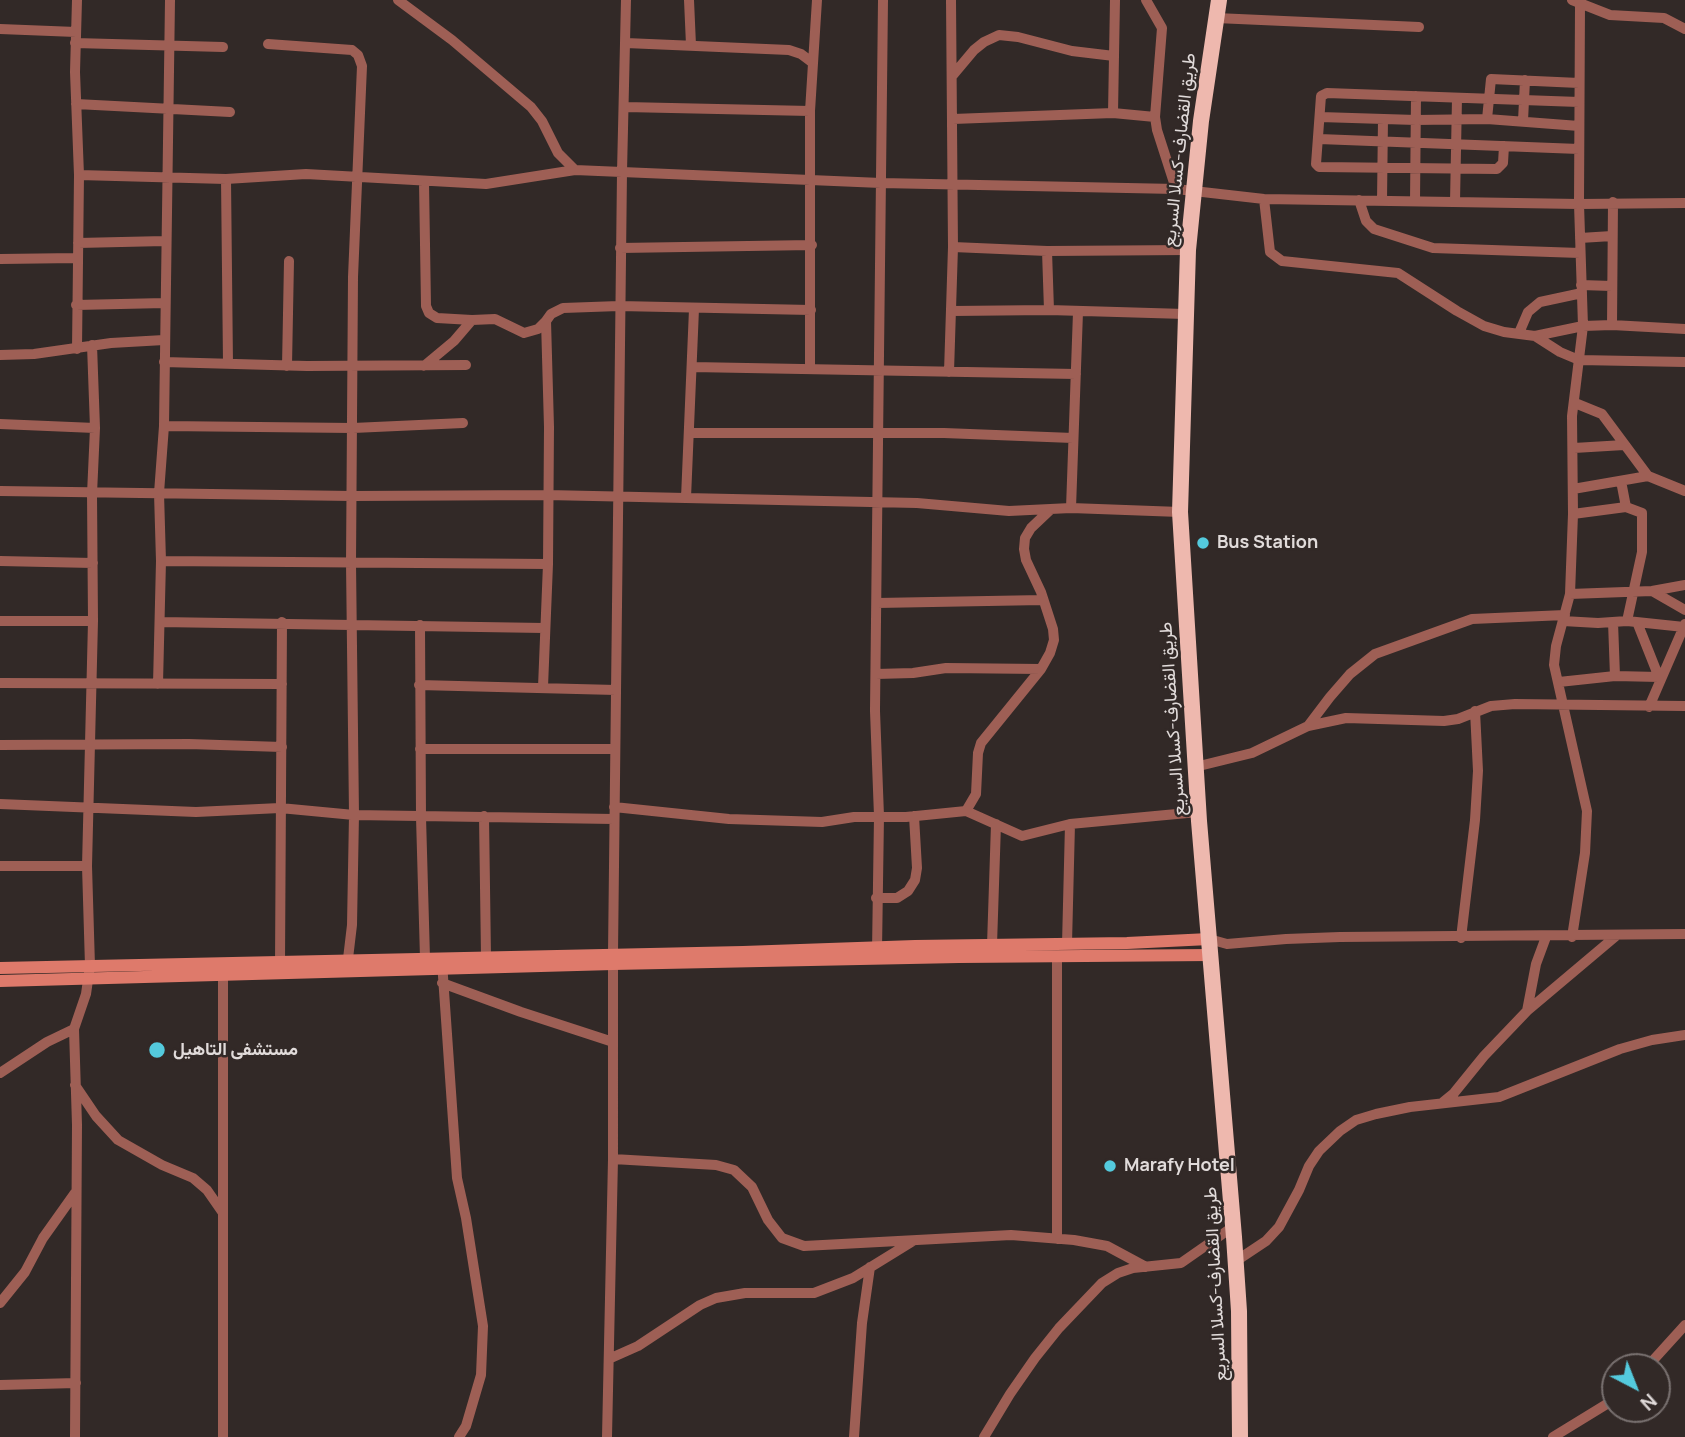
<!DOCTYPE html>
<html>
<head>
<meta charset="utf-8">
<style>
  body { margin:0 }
  #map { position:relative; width:1685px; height:1437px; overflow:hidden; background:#322927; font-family:Manrope,sans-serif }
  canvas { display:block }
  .north { position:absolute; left:1601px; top:1353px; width:70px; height:70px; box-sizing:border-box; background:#322927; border:2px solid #78706f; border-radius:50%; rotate:138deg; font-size:19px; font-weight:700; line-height:28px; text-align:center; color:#e1dbda }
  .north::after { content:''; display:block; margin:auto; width:24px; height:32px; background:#54cadd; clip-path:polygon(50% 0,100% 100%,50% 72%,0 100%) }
</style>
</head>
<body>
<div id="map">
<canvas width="1685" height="1437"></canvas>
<div class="north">N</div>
</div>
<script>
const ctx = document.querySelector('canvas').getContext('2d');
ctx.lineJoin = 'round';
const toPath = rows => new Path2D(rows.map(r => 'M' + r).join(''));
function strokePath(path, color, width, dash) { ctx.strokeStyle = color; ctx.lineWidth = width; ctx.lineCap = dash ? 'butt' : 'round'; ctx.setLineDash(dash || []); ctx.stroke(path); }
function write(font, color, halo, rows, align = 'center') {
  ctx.font = font + ' Manrope,Vazirmatn,sans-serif'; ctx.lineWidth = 5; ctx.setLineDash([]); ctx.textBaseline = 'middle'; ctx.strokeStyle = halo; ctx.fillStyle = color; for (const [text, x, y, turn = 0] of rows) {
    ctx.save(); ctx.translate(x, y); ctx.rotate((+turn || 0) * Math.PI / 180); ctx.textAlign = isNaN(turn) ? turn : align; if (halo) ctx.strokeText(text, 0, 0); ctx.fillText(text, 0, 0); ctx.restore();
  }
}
const minor = toPath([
  [398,0,452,40,531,107,542,121,558,153,575,170],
  [689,0,691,45],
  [1146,0,1162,28,1155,117,1157,130,1176,189],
  [1572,0,1610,15,1664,18,1685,29],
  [1216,18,1419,27],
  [0,29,76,32],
  [75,43,223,47],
  [626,43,789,50,801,54,813,63],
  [268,44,352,50,358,55,362,66,353,277,351,563,354,815,352,925,347,967],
  [953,75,974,50,984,42,999,35,1018,37,1072,51,1114,56],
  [76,104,230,112],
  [625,107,810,111],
  [1113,113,1115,0],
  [1320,117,1416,120,1487,119,1579,126],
  [953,119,1113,113,1155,117],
  [1487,119,1491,79,1579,83],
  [1523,121,1525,80],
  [1319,139,1579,149],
  [1504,146,1503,163,1497,169,1319,167,1316,164,1321,96,1327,93,1579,102],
  [79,175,226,179,306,174,486,184,575,170,622,172,626,0],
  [226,179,228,364],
  [424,182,426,306,429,313,437,318,472,320],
  [1264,199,1270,252,1282,261,1398,273,1457,311,1484,326,1504,332,1535,336,1560,352,1579,360,1685,362],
  [1359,200,1366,221,1374,229,1433,248,1580,253],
  [1382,201,1383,119],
  [1415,201,1416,96],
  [1455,202,1457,98],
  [1580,238,1612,236],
  [78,243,165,241],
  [953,247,1047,251,1188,250],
  [620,248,812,245],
  [1047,251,1049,310],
  [0,259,77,258],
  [1581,285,1612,286],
  [76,305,165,303],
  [952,311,1049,310,1185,314],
  [1612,325,1613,202],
  [1519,333,1528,312,1540,302,1582,293],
  [1535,336,1583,326,1612,325,1685,329],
  [77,349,79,175,75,72,77,0],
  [0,355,34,354,111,343,164,340],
  [164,362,307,366,466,365],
  [287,366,289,261],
  [424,366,454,341,472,320,495,319,524,333,538,329,546,321],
  [692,367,1076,374],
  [810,369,810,111,817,0],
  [949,372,953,247,951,0],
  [1575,403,1602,414,1648,476,1685,491],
  [0,424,95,428],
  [164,426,353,428,463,423],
  [689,433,944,433,1073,438],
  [1574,448,1624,445],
  [1621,481,1626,507],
  [1573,489,1648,476],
  [0,491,352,496,547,495,917,503,1009,511,1071,508,1180,512],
  [686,498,694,309],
  [1071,508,1078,312],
  [1573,514,1626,507,1642,513,1642,552,1627,621],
  [0,561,93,563],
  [161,561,548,564],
  [1652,591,1685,610],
  [1570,594,1652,591,1685,585],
  [877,603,1043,600],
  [0,621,93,621],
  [1563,621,1598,623,1627,621,1684,627],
  [160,622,544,628],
  [1613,622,1615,676],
  [1637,622,1660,680],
  [420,625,421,817,425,958],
  [876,674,913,673,946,668,1041,669],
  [1559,682,1615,676,1659,677],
  [0,683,282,684],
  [158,684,161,561,159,493,164,426,170,0],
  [419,685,616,690],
  [543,687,548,564,549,427,546,321,551,314,563,308,619,306,811,310],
  [1649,707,1685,624],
  [1308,726,1330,697,1350,674,1375,654,1472,619,1565,615],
  [0,745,189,744,282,747],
  [420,749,615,749],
  [1195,767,1252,753,1308,726,1346,718,1444,721,1458,719,1491,706,1515,704,1685,706],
  [0,804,196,812,280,808,354,815,614,819],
  [614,807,729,819,822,822,854,817,906,817,966,811,1022,836,1070,824,1198,812],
  [966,811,976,794,978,753,981,743,1041,669,1050,653,1054,640,1053,629,1041,592,1026,560,1024,549,1025,538,1031,528,1050,510],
  [484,816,486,957],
  [0,866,87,866],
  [876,898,897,898,908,891,915,880,917,868,914,816],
  [1572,937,1585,853,1587,811,1554,665,1556,646,1570,594,1573,514,1572,416,1583,326,1579,204,1580,5],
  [1461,938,1475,820,1478,771,1475,711],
  [1209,939,1227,944,1286,939,1340,937,1685,934],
  [1067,944,1070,824],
  [992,945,996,824],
  [877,951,879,816,875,711,883,0],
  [613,953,622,172,881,183,1176,189,1264,199,1579,204,1685,203],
  [442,962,457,1178,466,1218,483,1326,481,1375,466,1426,459,1437],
  [280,963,282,622],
  [442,983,521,1012,613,1042],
  [1527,1011,1536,964,1546,937],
  [0,1073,47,1042,74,1029],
  [75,1085,96,1116,118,1140,162,1165,193,1178,207,1190,223,1213],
  [1443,1102,1454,1093,1484,1056,1527,1011,1616,936],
  [613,1159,716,1165,734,1170,752,1187,768,1220,782,1238,804,1246,1011,1235,1074,1240,1107,1246,1146,1267],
  [1057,1239,1057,956],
  [1236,1261,1266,1241,1279,1227,1299,1190,1309,1166,1319,1151,1340,1131,1356,1120,1376,1114,1410,1107,1499,1097,1620,1049,1652,1040,1685,1035],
  [0,1303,25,1272,43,1238,75,1193],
  [611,1358,638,1346,700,1305,716,1298,745,1293,814,1293,853,1278,913,1241],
  [1647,1367,1685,1325],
  [0,1385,76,1383],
  [75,1437,77,1125,74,1029,86,994,90,966,87,866,93,621,92,494,95,428,92,345],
  [223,1437,223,976],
  [607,1437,613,1159,613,964],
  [854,1437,862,1323,870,1267],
  [984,1437,1010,1394,1035,1358,1059,1328,1102,1283,1118,1273,1133,1268,1181,1263,1234,1226],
  [1553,1437,1615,1399]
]);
const secondary = toPath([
  [0,968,743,952,915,946,1127,943,1209,939],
  [0,981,613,964,959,957,1211,955]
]);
const trunk = toPath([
  [1219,0,1201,121,1188,250,1180,512,1199,821,1234,1237,1239,1311,1240,1437]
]);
const markers = [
  [1203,543,7,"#54cadd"],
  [157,1050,9,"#54cadd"],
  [1110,1166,7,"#54cadd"]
];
const streetNames = [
  ["طريق القضارف-كسلا السريع",1180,150,-84],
  ["طريق القضارف-كسلا السريع",1173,719,-94],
  ["طريق القضارف-كسلا السريع",1216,1284,-93]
];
const poiNames = [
  ["Bus Station",1217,543],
  ["مستشفى التاهيل",173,1050],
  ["Marafy Hotel",1124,1166]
];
strokePath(minor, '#9e5f55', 10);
strokePath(secondary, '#de7a6b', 12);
strokePath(trunk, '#eeb8ae', 16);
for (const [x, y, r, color] of markers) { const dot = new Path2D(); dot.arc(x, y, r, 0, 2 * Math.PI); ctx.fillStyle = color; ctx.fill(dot); strokePath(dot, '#322927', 2.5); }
write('18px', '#e1dbda', '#322927', streetNames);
write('bold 18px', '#e1dbda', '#322927', poiNames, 'left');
</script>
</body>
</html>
